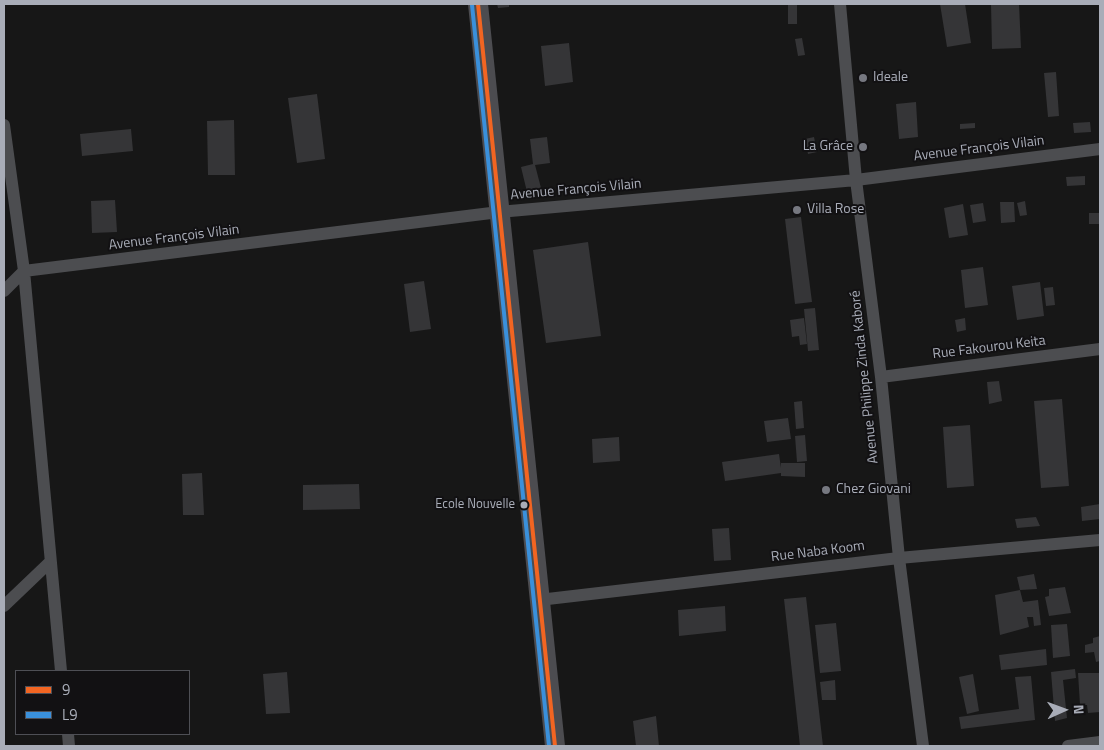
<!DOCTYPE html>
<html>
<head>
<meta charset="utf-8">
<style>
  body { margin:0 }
  #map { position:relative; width:1104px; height:750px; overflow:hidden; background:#171717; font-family:"Titillium Web",sans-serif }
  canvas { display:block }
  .frame { position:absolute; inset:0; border:5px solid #a9adb8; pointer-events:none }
  .legend { position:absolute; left:15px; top:670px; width:175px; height:65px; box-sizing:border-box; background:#121113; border:1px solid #4e4f55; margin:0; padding:6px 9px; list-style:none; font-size:15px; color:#a9adb8 }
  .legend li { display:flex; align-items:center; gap:10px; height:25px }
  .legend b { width:25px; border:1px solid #4e4f55 }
  .north { position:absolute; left:1039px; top:685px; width:50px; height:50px; -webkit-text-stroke:4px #121113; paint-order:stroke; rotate:88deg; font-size:14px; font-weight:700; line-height:20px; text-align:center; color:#a9adb8 }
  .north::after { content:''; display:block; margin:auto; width:18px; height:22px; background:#a9adb8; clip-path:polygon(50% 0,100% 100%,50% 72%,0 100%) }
</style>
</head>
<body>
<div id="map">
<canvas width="1104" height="750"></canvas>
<div class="frame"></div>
<ul class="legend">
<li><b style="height:6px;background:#f26522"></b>9</li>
<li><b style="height:6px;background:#3a90db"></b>L9</li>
</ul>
<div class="north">N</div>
</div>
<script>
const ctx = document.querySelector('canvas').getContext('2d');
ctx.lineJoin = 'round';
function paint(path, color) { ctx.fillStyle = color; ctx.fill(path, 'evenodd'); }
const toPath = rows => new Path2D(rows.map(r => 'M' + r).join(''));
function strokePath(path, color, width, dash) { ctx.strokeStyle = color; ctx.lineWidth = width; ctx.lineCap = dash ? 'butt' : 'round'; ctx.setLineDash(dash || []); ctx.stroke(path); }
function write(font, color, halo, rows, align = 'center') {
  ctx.font = font + ' "Titillium Web",sans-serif'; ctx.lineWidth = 4; ctx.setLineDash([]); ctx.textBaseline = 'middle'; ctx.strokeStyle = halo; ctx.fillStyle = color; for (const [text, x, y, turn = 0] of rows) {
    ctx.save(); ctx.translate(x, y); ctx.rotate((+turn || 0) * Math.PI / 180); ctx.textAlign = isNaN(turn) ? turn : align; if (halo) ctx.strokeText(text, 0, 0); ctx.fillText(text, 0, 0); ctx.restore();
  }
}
const building = toPath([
  [497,4,509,4,509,7,498,8],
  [788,4,797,4,797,24,788,24],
  [940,4,965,4,971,43,947,47],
  [991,4,1019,4,1021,48,992,49],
  [802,38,805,55,798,56,795,39],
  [569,43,573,82,545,86,541,46],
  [1056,72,1059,116,1048,117,1044,73],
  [317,94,325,159,297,163,288,98],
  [916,102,918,137,899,139,896,104],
  [234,120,235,175,208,175,207,121],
  [1090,122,1091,132,1074,133,1073,123],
  [975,123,975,128,960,129,960,124],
  [131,129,133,151,82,156,80,134],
  [547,137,550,163,535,165,541,188,527,192,521,167,533,164,530,139],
  [814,137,817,152,808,154,805,139],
  [1085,176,1085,185,1067,186,1066,177],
  [115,200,117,232,92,233,91,201],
  [1025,201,1027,215,1020,216,1017,203],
  [1000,202,1014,202,1015,222,1001,223],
  [983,203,986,221,973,223,970,205],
  [963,204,968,235,949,238,944,208],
  [1089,213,1100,213,1100,224,1089,224],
  [801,217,812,302,795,304,785,219],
  [588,242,601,336,546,343,533,250],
  [983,267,988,305,965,308,961,270],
  [424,281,431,329,410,332,404,284],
  [1040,282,1044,316,1017,320,1012,286],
  [1053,287,1055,305,1046,306,1044,288],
  [815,308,819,350,808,351,804,309],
  [804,318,807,344,800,345,799,336,792,337,790,320],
  [965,318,966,330,957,332,955,320],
  [999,381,1002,401,989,404,987,382],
  [1062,399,1069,486,1041,488,1034,401],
  [802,401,804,428,796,429,794,402],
  [788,418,791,439,767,442,764,421],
  [970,425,974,486,947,488,943,427],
  [805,435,807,461,797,462,795,436],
  [619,437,620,461,593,463,592,439],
  [779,454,781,468,781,463,805,463,805,477,781,476,781,473,725,481,722,462],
  [202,473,204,515,183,515,182,474],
  [359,484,360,509,303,510,303,485],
  [1100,504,1100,519,1082,521,1081,507],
  [1036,517,1040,526,1017,528,1015,519],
  [729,528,731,560,714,561,712,529],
  [1034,574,1037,589,1020,590,1017,577],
  [1065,587,1071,613,1049,616,1045,597,1049,596,1049,589],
  [1020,590,1023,602,1038,600,1041,625,1034,626,1033,617,1027,617,1029,627,1000,635,995,595],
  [806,597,823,746,800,746,784,599],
  [725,606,726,631,679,636,678,610],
  [836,623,841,671,820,673,815,625],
  [1067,624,1070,656,1053,658,1051,625],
  [1100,636,1100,661,1096,662,1094,652,1085,653,1085,645,1093,643,1093,638],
  [1046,649,1047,665,1001,670,999,655],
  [1075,669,1076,678,1063,680,1067,718,1055,721,1051,672],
  [287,672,290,713,266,714,263,674],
  [1078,673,1100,673,1100,712,1088,713,1087,705,1080,705],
  [973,674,979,711,967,714,959,677],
  [1031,676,1035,720,961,729,959,717,1019,709,1015,677],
  [835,680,836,700,822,700,820,682],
  [656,716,659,746,636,746,633,721]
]);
const minor = toPath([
  [840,4,856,180,881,377,899,558,923,746],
  [4,125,24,271,61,671],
  [4,291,24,271,499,212,856,180,1100,149],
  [881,377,1100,349],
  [539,600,899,558,1100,540],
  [4,606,50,562],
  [68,734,69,746],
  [1068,746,1100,742]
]);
const trunk = toPath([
  [478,4,555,746]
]);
const bus1 = toPath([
  [478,4,555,746]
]);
const bus2 = toPath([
  [472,5,549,746]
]);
const markers = [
  [863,78,5,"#767880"],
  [863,147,5,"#767880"],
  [797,210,5,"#767880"],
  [826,490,5,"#767880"],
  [524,505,4.5,"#a9adb8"]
];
const busNames = [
  ["Ecole Nouvelle",515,505]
];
const poiNames = [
  ["Ideale",873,78],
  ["La Grâce",853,147,"right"],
  ["Villa Rose",807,210],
  ["Chez Giovani",836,490]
];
const streetNames = [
  ["Avenue François Vilain",979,149,-7],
  ["Avenue François Vilain",576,190,-5],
  ["Avenue François Vilain",174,238,-7],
  ["Rue Fakourou Keita",989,348,-7],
  ["Avenue Philippe Zinda Kaboré",865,377,-96],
  ["Rue Naba Koom",818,552,-7]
];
paint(building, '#353537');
strokePath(minor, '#4c4d50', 12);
strokePath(trunk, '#4c4c50', 20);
strokePath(bus1, '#f26522', 4);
strokePath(bus2, '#3a90db', 4);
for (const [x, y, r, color] of markers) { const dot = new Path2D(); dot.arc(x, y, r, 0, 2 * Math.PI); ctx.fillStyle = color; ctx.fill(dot); strokePath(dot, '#121113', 2); }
write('13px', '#a9adb8', '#121113', busNames, 'right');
write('14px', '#a9adb8', '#121113', poiNames, 'left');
write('14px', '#a9adb8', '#121113', streetNames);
</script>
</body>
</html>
